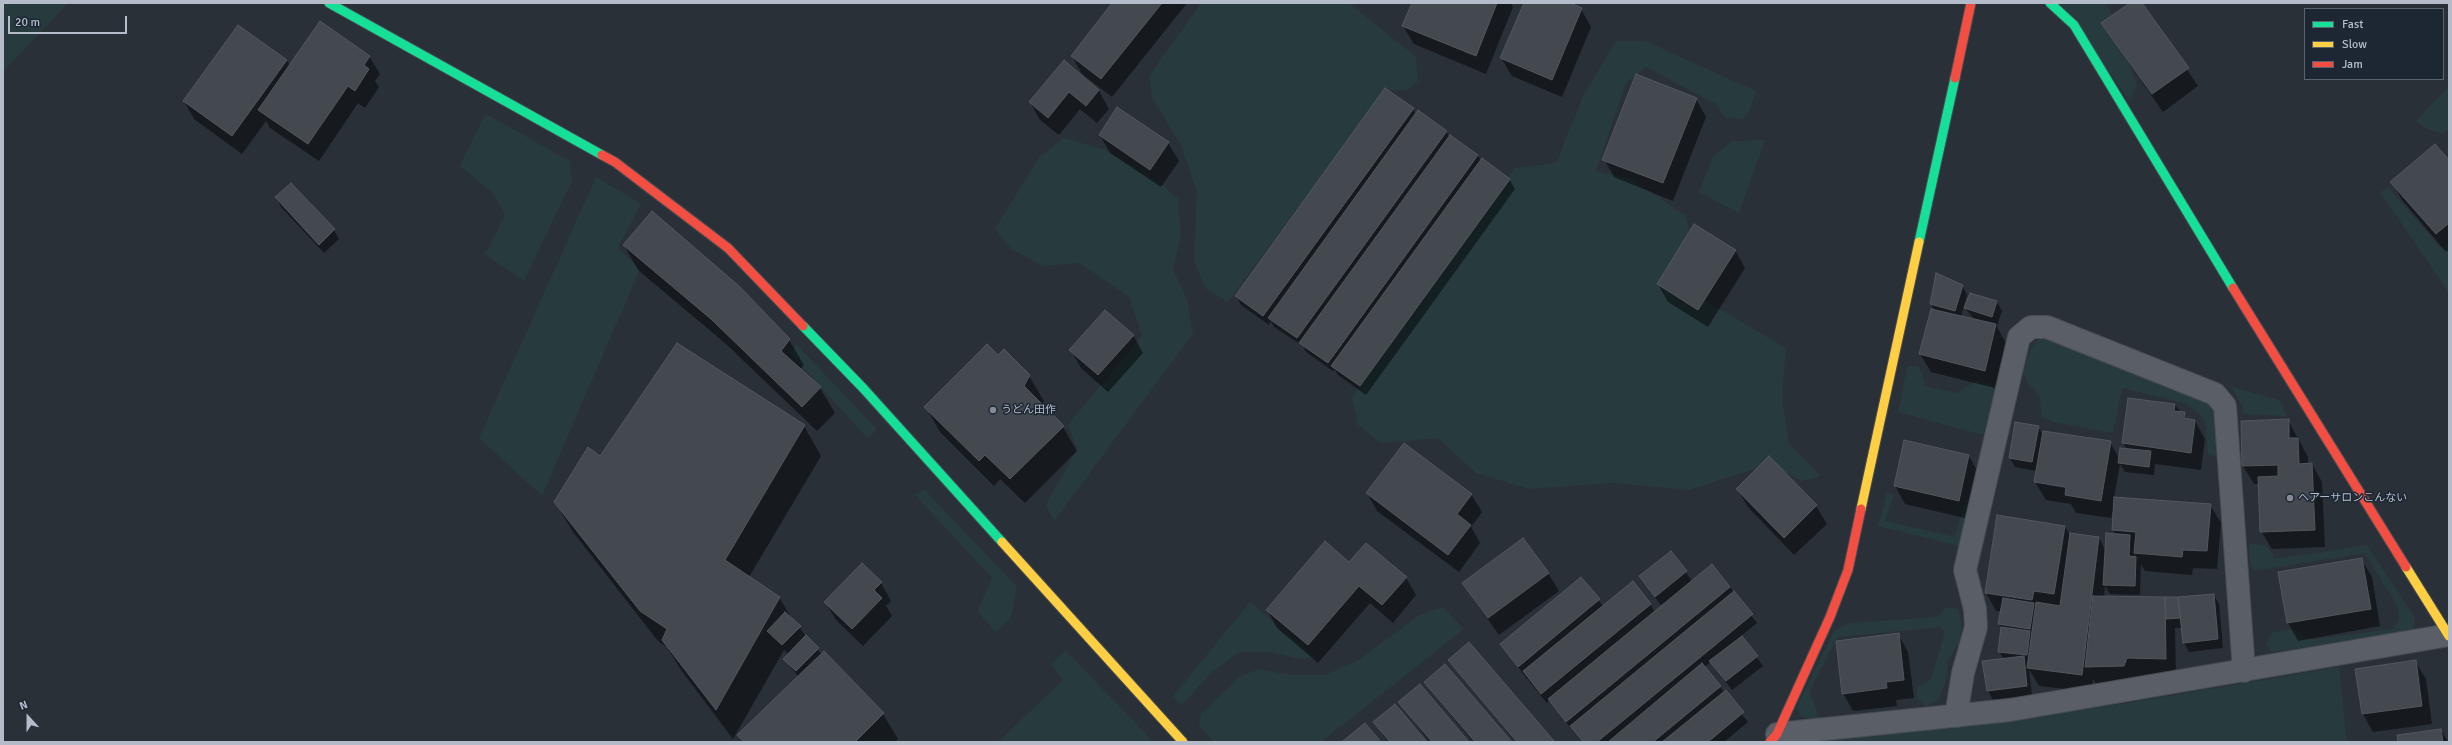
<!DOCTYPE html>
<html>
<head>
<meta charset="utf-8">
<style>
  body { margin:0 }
  #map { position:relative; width:2452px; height:745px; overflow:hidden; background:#2a3038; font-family:Signika,sans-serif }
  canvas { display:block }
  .frame { position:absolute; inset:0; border:4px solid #b4bcc9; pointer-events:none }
  .legend { position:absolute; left:2304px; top:8px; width:140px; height:72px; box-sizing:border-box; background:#1d2633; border:1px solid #59626f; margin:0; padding:5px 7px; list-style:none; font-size:12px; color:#b4bcc9 }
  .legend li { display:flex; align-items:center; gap:8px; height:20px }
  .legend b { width:20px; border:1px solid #59626f }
  .north { position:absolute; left:8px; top:697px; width:40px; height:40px; -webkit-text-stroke:3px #1d2633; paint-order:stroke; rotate:339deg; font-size:11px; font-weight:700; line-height:16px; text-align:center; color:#b4bcc9 }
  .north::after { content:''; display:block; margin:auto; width:14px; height:18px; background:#b4bcc9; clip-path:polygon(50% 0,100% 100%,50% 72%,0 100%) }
  .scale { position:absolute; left:8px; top:16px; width:119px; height:18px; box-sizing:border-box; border:2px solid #b4bcc9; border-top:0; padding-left:5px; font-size:12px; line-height:14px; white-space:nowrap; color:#b4bcc9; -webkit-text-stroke:3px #1d2633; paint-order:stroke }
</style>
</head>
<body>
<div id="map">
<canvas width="2452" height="745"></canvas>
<div class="frame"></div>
<ul class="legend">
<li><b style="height:5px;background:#16e098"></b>Fast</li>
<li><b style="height:5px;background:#ffcf43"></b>Slow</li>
<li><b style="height:5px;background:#f24e42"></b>Jam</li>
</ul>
<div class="north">N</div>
<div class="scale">20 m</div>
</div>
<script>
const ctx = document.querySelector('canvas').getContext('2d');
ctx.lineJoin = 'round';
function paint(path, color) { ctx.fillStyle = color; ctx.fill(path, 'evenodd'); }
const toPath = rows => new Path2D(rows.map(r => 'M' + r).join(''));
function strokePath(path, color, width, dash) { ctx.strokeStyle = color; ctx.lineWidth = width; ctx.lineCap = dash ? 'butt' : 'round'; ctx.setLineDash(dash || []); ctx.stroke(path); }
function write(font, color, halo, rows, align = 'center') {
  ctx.font = font + ' Signika,"Noto Sans JP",sans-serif'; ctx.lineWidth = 3; ctx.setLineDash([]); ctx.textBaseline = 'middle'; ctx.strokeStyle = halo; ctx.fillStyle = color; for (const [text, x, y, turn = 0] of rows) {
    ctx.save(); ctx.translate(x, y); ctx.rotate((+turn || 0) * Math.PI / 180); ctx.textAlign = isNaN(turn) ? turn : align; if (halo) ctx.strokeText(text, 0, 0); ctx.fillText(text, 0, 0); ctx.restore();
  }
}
const green = toPath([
  [3,3,67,4,3,72],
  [1201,3,1349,3,1416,57,1418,81,1407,90,1384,91,1228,302,1206,289,1194,260,1197,192,1181,145,1152,98,1149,76],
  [2060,3,2105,3,2110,11,2137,85,2130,101],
  [1616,41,1645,41,1756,91,1750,110,1742,119,1725,117,1716,104,1646,67,1626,83,1596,171,1630,178,1686,216,1693,248,1696,295,1786,348,1782,398,1789,444,1821,476,1801,481,1771,464,1688,490,1613,483,1529,489,1476,473,1438,438,1381,443,1358,425,1352,397,1515,168,1556,163,1583,96],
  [2449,86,2449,127,2444,134,2427,129,2416,121],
  [486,114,570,161,572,181,524,281,485,254,505,215,493,193,460,166],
  [1064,138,1109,151,1159,182,1178,199,1181,235,1173,269,1188,303,1193,334,1054,521,1046,505,1077,449,1068,425,1142,335,1129,297,1079,263,1043,266,1011,249,995,229,1039,157],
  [1765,140,1739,213,1699,192,1713,156,1732,141],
  [596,177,641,204,618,248,640,269,542,496,479,438],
  [2388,187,2441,248,2449,242,2449,293,2380,192],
  [2039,338,2052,338,2200,399,2213,408,2220,427,2220,457,2208,455,2206,425,2200,414,2185,403,2122,388,2113,433,2054,422,2042,417,2039,394,2028,383,2023,372,2031,348],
  [796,344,877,429,868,439,789,352],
  [1917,366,1922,372,1925,386,1957,393,1977,380,1990,383,1995,390,1983,435,1898,412,1907,367],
  [2231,387,2280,400,2287,416,2243,414,2242,405],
  [924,489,1017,587,1011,618,996,632,977,612,992,578,915,495],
  [1887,493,1894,494,1885,521,1955,537,1965,501,1970,501,1960,546,1878,526],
  [2249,543,2266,546,2273,554,2274,559,2367,545,2415,618,2413,631,2272,652,2266,644,2273,632,2294,629,2308,640,2393,629,2399,620,2398,608,2365,553,2254,571,2250,564],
  [1250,602,1315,657,1301,659,1270,652,1239,652,1211,673,1182,705,1173,696],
  [1443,607,1464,629,1321,742,1214,742,1199,726,1201,714,1239,677,1259,669,1290,675,1325,675,1359,660,1418,616],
  [1946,607,1958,609,1962,626,1959,643,1948,660,1946,681,1938,700,1925,707,1916,697,1918,687,1931,679,1945,632,1941,627,1838,637,1810,690,1819,719,1802,718,1796,708,1834,631,1849,623,1938,617],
  [1066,651,1144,732,1153,742,998,742,1063,680,1051,664],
  [2339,667,2347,742,1781,742,1942,723,1949,729,2127,703]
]);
const shadow = toPath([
  [1114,3,1187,3,1112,97,1082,74,1072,56],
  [1413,3,1511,3,1513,7,1486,74,1414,44,1403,26],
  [1525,3,1567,3,1581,9,1591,27,1562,97,1512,76,1501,58],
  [2132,3,2141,3,2198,86,2163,112,2102,24],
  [369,56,380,74,375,81,379,87,365,108,358,103,319,161,270,128,266,121,242,154,194,119,184,101,287,60,290,66],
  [1064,62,1099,91,1109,109,1097,123,1080,109,1059,135,1040,120,1030,102],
  [1696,99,1706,117,1673,201,1614,177,1604,159],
  [1413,109,1416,115,1446,131,1449,137,1478,156,1481,161,1509,179,1515,189,1366,395,1338,375,1335,370,1333,371,1306,352,1303,346,1274,327,1271,321,1269,325,1241,305,1236,296],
  [1100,135,1168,143,1179,161,1161,187,1110,153],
  [2449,162,2449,249,2446,252,2402,200,2392,182],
  [291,184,334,230,339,239,324,253,281,207,276,197],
  [624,245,789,340,804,365,800,369,820,388,835,413,817,431,726,344,638,270],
  [1735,250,1745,268,1708,327,1668,302,1658,284],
  [1962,285,1967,295,1961,317,1975,320,1965,308,1997,302,2002,311,1997,326,1996,325,2006,343,1995,388,1931,372,1920,354,1935,311,1931,304],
  [1133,335,1143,353,1108,392,1081,368,1071,350],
  [998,356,1029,376,1044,401,1041,405,1063,427,1077,451,1025,503,1000,479,994,486,940,432,926,407],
  [2175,405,2188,420,2195,421,2205,439,2201,470,2155,464,2154,475,2125,472,2120,464,2114,498,2210,505,2221,523,2217,569,2193,568,2192,575,2145,571,2141,564,2140,595,2110,594,2105,586,2104,597,2166,598,2214,595,2219,604,2223,648,2189,652,2184,643,2182,628,2175,628,2176,676,2137,676,2134,684,2097,685,2093,679,2092,692,2039,686,2029,669,2032,695,1993,700,1988,691,1983,662,2004,659,1999,652,2002,629,1999,624,2001,611,1996,611,1986,593,2065,526,2070,536,2099,538,2106,551,2115,535,2113,530,2115,504,2111,518,2076,513,2071,504,2046,500,2035,482,2037,471,2015,467,2010,458,2038,427,2043,435,2110,442,2120,460,2127,449,2123,443],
  [2047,483,2071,487,2071,489,2047,485],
  [2134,553,2137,558,2134,557],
  [2288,420,2308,457,2308,465,2312,464,2322,482,2325,547,2272,549,2261,531,2259,484,2254,484,2243,466],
  [804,426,821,456,749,577,779,597,792,619,822,655,824,653,883,714,898,739,895,742,743,742,739,735,799,677,784,659,788,654,784,650,733,739,681,670,667,647,658,641,573,532,555,502,600,458],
  [1905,442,1969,456,1979,474,1969,519,1905,504,1895,486],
  [1769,458,1816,506,1827,524,1794,555,1748,507,1737,489],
  [1367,493,1471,494,1482,512,1471,527,1480,543,1459,572,1377,511],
  [1671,552,1692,581,1730,587,1757,623,1741,636,1763,666,1732,690,1711,662,1704,667,1748,722,1724,742,1582,742,1549,701,1547,703,1524,675,1501,644,1581,579,1603,606,1650,604,1655,612,1662,607,1640,577],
  [2361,559,2372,577,2380,626,2298,641,2288,623],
  [1350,563,1406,578,1416,595,1393,623,1370,603,1318,663,1277,628,1267,610],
  [1548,573,1559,591,1499,635,1463,584],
  [881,583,891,601,886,606,892,616,863,646,836,620,825,602],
  [1898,634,1908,652,1914,698,1896,700,1897,706,1853,711,1843,693],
  [1449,661,1553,742,1516,742],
  [2415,661,2426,679,2432,724,2373,732,2363,714],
  [1425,683,1510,742,1473,742],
  [1399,703,1468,742,1430,742],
  [1374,723,1426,742,1388,742],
  [2441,730,2448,742,2399,742]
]);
const building = toPath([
  [1112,3,1162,3,1101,79,1071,56,1112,3],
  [1412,3,1497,3,1476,56,1402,26,1412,3],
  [1524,3,1570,3,1582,8,1552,80,1500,58,1524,3],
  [2130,3,2142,3,2189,68,2152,94,2101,23,2130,3],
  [320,21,370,56,364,65,369,69,355,91,348,86,308,144,258,110,320,21],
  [238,25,287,60,232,136,183,101,238,25],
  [1064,60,1099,90,1086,106,1069,92,1048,118,1029,102,1064,60],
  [1636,74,1697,98,1663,183,1602,160,1636,74],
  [1385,88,1414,108,1263,316,1235,296,1385,88],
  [1117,107,1169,142,1150,170,1099,135,1117,107],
  [1418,110,1447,131,1297,338,1268,318,1418,110],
  [1450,135,1478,155,1328,363,1299,343,1450,135],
  [2435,144,2449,160,2449,223,2436,234,2390,182,2435,144],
  [1482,158,1510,179,1360,386,1331,366,1482,158],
  [291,183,335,229,319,245,275,197,291,183],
  [652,211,739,286,790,339,781,351,821,387,802,407,711,319,623,245,652,211],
  [1694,224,1736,250,1698,310,1657,284,1694,224],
  [1936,273,1963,285,1955,311,1930,304,1936,273],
  [1970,293,1997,301,1992,317,1964,308,1970,293],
  [1931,309,1996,324,1985,371,1919,354,1931,309],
  [1105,310,1134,335,1098,375,1069,350,1105,310],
  [677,343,805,425,725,560,780,597,716,710,662,640,667,629,640,611,554,502,588,447,600,456,677,343],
  [987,344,998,355,1004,349,1030,375,1024,386,1064,426,1010,479,985,455,979,461,924,407,987,344],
  [2128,398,2175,404,2174,411,2185,412,2184,418,2195,420,2191,453,2122,443,2128,398],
  [2289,419,2289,438,2298,438,2299,464,2312,463,2315,530,2260,532,2258,477,2278,476,2278,465,2242,466,2241,421,2289,419],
  [2015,422,2039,426,2032,462,2009,458,2015,422],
  [2043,431,2111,441,2101,501,2065,495,2066,487,2034,482,2043,431],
  [1904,440,1969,455,1959,501,1894,486,1904,440],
  [1404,443,1472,494,1457,514,1471,525,1448,555,1366,493,1404,443],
  [2120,448,2151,451,2149,467,2118,463,2120,448],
  [1769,456,1817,505,1784,538,1736,489,1769,456],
  [2114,497,2211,504,2207,551,2183,550,2182,557,2134,553,2136,532,2112,530,2114,497],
  [1997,515,2065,526,2054,594,2034,591,2032,600,1985,593,1997,515],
  [2070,533,2099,537,2082,675,2027,668,2036,602,2060,606,2070,533],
  [2106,533,2130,535,2129,556,2136,557,2135,586,2103,585,2106,533],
  [1523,538,1549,573,1488,618,1462,583,1523,538],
  [1325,541,1349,562,1366,543,1407,577,1382,605,1359,586,1308,645,1266,610,1325,541],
  [1671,551,1687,571,1655,597,1639,576,1671,551],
  [2362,558,2371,609,2287,623,2278,572,2362,558],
  [862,563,882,582,874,590,882,598,852,629,824,602,862,563],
  [1712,564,1730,587,1566,722,1548,699,1712,564],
  [1581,577,1600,599,1518,667,1500,644,1581,577],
  [1633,581,1651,604,1541,694,1523,671,1633,581],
  [1734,591,1753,614,1597,742,1583,742,1570,726,1734,591],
  [2214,594,2218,639,2183,643,2178,597,2214,594],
  [2093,596,2165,597,2166,659,2127,658,2124,666,2085,667,2093,596],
  [2165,597,2178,597,2180,618,2166,619,2165,597],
  [2003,598,2034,603,2030,629,1998,624,2003,598],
  [785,612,801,626,782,645,767,631,785,612],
  [2001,627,2030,631,2027,655,1998,652,2001,627],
  [1899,633,1904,680,1886,682,1887,688,1842,694,1836,641,1899,633],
  [806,635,819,648,796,671,783,659,806,635],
  [1742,636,1758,656,1726,681,1709,661,1742,636],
  [1469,642,1555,742,1517,742,1448,660,1469,642],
  [824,651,884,713,855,742,744,742,737,735,824,651],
  [2024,656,2027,686,1987,691,1982,661,2024,656],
  [2416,660,2422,706,2362,714,2355,669,2416,660],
  [1702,663,1721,686,1653,742,1608,742,1702,663],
  [1445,664,1512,742,1475,742,1424,682,1445,664],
  [1420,684,1469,742,1432,742,1398,702,1420,684],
  [1726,690,1744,712,1708,742,1662,742,1726,690],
  [1395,704,1427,742,1390,742,1373,722,1395,704],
  [1365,723,1381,742,1343,742,1343,741,1365,723],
  [2441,729,2443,742,2398,742,2397,735,2441,729]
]);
const lane = toPath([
  [1956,716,1963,673,1976,627,1975,609,1965,570,2019,337,2031,327,2047,327,2215,394,2225,406,2244,671]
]);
const street = toPath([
  [1777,734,2010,710,2449,635]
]);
const fast = toPath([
  [329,3,602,155],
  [2050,3,2074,25,2233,288],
  [1919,242,1955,78],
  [803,326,863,388,1002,542]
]);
const slow = toPath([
  [1861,509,1919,242],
  [1002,542,1183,742],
  [2406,567,2449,636]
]);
const jam = toPath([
  [1955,78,1971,3],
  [602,155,615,162,728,248,803,326],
  [2233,288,2406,567],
  [1770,742,1777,734,1830,617,1848,570,1861,509]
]);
const markers = [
  [993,410,4,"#848b96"],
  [2290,498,4,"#848b96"]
];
const poiNames = [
  ["うどん田作",1001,410],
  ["ヘアーサロンこんない",2298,498]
];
paint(green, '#273a3e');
paint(shadow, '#0007');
paint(building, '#444950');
strokePath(building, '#52575f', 1);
strokePath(lane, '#484c53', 24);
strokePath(street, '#484c53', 24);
strokePath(fast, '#484c53', 11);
strokePath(slow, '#484c53', 11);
strokePath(jam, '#484c53', 11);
strokePath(lane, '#5a5e66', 22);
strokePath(street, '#5a5e66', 22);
strokePath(fast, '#16e098', 9);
strokePath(slow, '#ffcf43', 9);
strokePath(jam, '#f24e42', 9);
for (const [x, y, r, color] of markers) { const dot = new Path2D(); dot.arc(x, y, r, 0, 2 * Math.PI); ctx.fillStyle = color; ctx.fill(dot); strokePath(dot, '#1d2633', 1.5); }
write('11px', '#b4bcc9', '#1d2633', poiNames, 'left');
</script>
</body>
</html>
